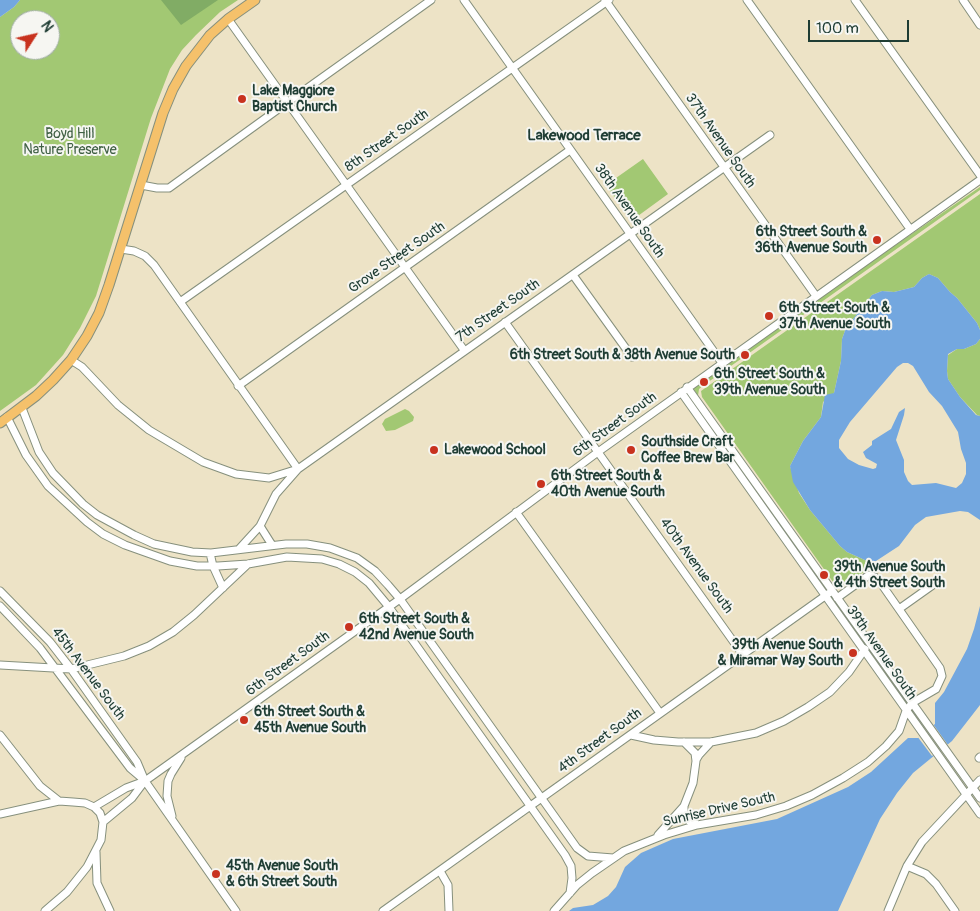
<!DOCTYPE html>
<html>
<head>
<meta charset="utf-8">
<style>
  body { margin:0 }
  #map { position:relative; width:980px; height:911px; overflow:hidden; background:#ede3c6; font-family:Pangolin,sans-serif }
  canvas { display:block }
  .north { position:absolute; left:10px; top:10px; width:50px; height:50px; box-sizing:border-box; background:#f6f6f2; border:1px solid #a0aca6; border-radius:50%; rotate:55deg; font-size:14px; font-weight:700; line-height:20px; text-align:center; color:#1f3d34 }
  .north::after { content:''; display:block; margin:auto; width:18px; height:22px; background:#c8321e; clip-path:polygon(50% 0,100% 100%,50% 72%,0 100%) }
  .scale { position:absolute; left:808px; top:20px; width:101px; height:22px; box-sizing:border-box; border:2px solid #1f3d34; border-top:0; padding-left:6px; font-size:15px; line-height:18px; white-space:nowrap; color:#1f3d34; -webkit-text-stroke:4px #f6f6f2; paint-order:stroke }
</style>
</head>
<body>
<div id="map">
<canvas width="980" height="911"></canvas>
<div class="north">N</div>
<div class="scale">100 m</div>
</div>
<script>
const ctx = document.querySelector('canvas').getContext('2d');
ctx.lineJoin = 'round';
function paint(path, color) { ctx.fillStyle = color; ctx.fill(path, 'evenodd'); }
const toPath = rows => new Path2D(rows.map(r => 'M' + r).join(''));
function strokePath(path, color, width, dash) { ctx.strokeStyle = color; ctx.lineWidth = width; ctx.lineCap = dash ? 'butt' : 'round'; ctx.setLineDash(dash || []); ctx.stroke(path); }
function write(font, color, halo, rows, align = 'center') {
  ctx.font = font + ' Pangolin,sans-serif'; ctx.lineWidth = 4; ctx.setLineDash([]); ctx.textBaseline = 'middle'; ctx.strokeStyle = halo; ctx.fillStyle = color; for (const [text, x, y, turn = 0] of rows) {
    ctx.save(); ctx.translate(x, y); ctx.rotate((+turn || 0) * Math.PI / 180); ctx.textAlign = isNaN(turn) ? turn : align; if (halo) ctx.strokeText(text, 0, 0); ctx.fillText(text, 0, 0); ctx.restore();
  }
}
const green = toPath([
  [20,0,238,0,220,12,196,35,182,50,170,69,151,118,96,296,80,328,63,355,36,385,0,411,0,17,14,7],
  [20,20,50,20,50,50,20,50],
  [643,159,668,194,631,221,606,185],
  [980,187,980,190,704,385,699,389,698,396,693,388,865,266],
  [980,194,980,330,977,323,957,298,950,292,938,278,929,274,922,278,914,287,894,292,882,291,872,295,846,328,842,339,841,361,834,393,823,402,821,417,803,441,790,466,799,493,810,510,840,546,847,552,867,561,870,568,838,589,702,397,701,391],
  [980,339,980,416,977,415,960,397,948,379,947,371,948,355,957,349,964,349,976,344],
  [405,409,409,411,414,417,413,421,395,430,386,431,382,424,385,419]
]);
const forest = toPath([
  [161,0,218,0,181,25]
]);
const water = toPath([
  [0,0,20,0,14,7,0,17],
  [929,274,938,278,950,292,957,298,977,323,980,330,980,339,976,344,964,349,957,349,948,354,947,371,948,379,960,397,976,415,980,416,980,520,968,512,960,511,926,517,915,525,899,546,876,561,867,561,847,552,840,546,810,510,793,482,790,466,803,441,821,417,825,395,834,393,841,361,842,339,846,328,872,295,882,291,894,292,914,287,922,278],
  [903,363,908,363,913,366,929,392,942,406,958,432,961,449,966,463,966,474,962,483,956,488,936,483,912,485,908,481,904,472,904,460,896,440,904,415,905,408,899,412,891,429,872,441,872,445,863,452,866,458,877,464,876,468,873,469,859,465,848,459,839,448,839,440,850,422,897,367],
  [980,606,980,705,952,741,913,773,897,793,880,819,838,911,569,911,573,908,593,905,608,896,616,887,625,867,641,853,673,839,777,819,848,787,871,772,908,738,918,738,935,724,935,703,944,692,967,649,974,629]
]);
const pier = toPath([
  [933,724,948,745,932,756,917,736]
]);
const minor = toPath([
  [464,0,722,363],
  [605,0,816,296],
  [747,0,910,229],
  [855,0,980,175],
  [963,0,980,25],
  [228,19,464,350],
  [141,185,157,188,169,188,288,102,431,0],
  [573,275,632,357],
  [180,302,609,0],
  [505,322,743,655],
  [71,360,82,367,118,405,149,430,203,462,236,474,269,478,298,469,154,265,145,256,134,251,121,249],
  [238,386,570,150],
  [687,387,980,798],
  [681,392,980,814],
  [22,408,39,452,53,473,83,504,97,515,134,535,154,544,192,552,211,553,286,544,307,544,330,548,357,558,375,571,388,585,400,599,577,848,588,856,613,858],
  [7,417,26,455,48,486,87,522,103,534,125,545,170,561,197,566,218,566,248,564,287,557,322,559,339,564,355,572,369,583,389,607,565,855,571,866,572,878,570,893],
  [516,512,660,713],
  [260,526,272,545],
  [239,549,260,526,276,494,298,469,770,135],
  [210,553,213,566,223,588],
  [0,591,50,642,71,669,137,762,145,781,236,911],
  [0,606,40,648,130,768,143,779],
  [899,609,937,582],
  [0,665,71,669,124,656,149,646,173,632,194,615,248,564],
  [0,735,40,786,59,801],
  [631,735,654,740,678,742,711,742,756,733,784,721,808,707,830,692,849,672,865,649],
  [979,758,980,757],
  [696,760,699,755,711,742],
  [94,807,126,788,145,781,400,599,598,452,980,180],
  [684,807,684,814,689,821,696,824],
  [0,814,59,801,73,802,85,803,94,807,100,813,103,822,132,798,144,782],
  [172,816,167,796,168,781,171,774,181,758],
  [658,835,684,806,693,783,696,761,695,753,684,742],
  [96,852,97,883,110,911],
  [907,866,926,874,936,884,955,911],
  [440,871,448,885,449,911],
  [45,911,67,892,87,867,101,840,103,822],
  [383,911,832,591],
  [554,911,577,885,592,873,624,851,664,835,697,825,756,815,786,806,812,795,843,778,868,762,886,746,899,731,906,711,912,703,936,689,942,676,940,668,880,582,875,577,869,575,837,598],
  [888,911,907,866,922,842,980,780]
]);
const major = toPath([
  [0,423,36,396,53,380,71,360,87,336,99,313,109,285,163,113,173,89,186,66,210,35,228,19,255,0]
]);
const markers = [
  [242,99,5,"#c8321e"],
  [877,240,5,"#c8321e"],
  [769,316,5,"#c8321e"],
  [745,355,5,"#c8321e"],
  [704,382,5,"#c8321e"],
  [434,450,5,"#c8321e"],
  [631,450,5,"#c8321e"],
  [541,484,5,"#c8321e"],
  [824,575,5,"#c8321e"],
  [349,627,5,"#c8321e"],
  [853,653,5,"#c8321e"],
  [244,720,5,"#c8321e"],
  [216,874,5,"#c8321e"]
];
const poiNames = [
  ["Lake Maggiore",252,91],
  ["Baptist Church",252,107],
  ["6th Street South &",867,232,"right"],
  ["36th Avenue South",867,248,"right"],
  ["6th Street South &",779,308],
  ["37th Avenue South",779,324],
  ["6th Street South & 38th Avenue South",735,355,"right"],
  ["6th Street South &",714,374],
  ["39th Avenue South",714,390],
  ["Southside Craft",641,442],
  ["Coffee Brew Bar",641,458],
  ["Lakewood School",444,450],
  ["6th Street South &",551,476],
  ["40th Avenue South",551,492],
  ["39th Avenue South",834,567],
  ["& 4th Street South",834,583],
  ["6th Street South &",359,619],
  ["42nd Avenue South",359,635],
  ["39th Avenue South",843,645,"right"],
  ["& Miramar Way South",843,661,"right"],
  ["6th Street South &",254,712],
  ["45th Avenue South",254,728],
  ["45th Avenue South",226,866],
  ["& 6th Street South",226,882]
];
const parkNames = [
  ["Boyd Hill",70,134],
  ["Nature Preserve",70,150]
];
const streetNames = [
  ["8th Street South",387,141,-35],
  ["37th Avenue South",720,141,55],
  ["38th Avenue South",629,211,55],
  ["Grove Street South",397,258,-35],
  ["7th Street South",498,311,-35],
  ["6th Street South",615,425,-36],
  ["40th Avenue South",696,566,54],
  ["39th Avenue South",881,653,55],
  ["6th Street South",288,664,-36],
  ["45th Avenue South",88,674,53],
  ["4th Street South",600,741,-36],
  ["Sunrise Drive South",719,810,-13]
];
const neighbourhoodNames = [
  ["Lakewood Terrace",584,136]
];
paint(green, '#a2c873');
paint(forest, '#81ac65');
paint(water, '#73a7df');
paint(pier, '#ede3c6');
strokePath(minor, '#86907d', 9);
strokePath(major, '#86907d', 11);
strokePath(minor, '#fff', 7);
strokePath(major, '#f5c16b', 9);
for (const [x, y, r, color] of markers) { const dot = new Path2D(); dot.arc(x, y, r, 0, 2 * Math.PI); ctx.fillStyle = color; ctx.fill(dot); strokePath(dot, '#f6f6f2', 2); }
write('bold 14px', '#1f3d34', '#f6f6f2', poiNames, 'left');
write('14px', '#406044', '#f6f6f2', parkNames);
write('14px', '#1f3d34', '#f6f6f2', streetNames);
write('bold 15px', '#1f3d34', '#f6f6f2', neighbourhoodNames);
</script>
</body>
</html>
